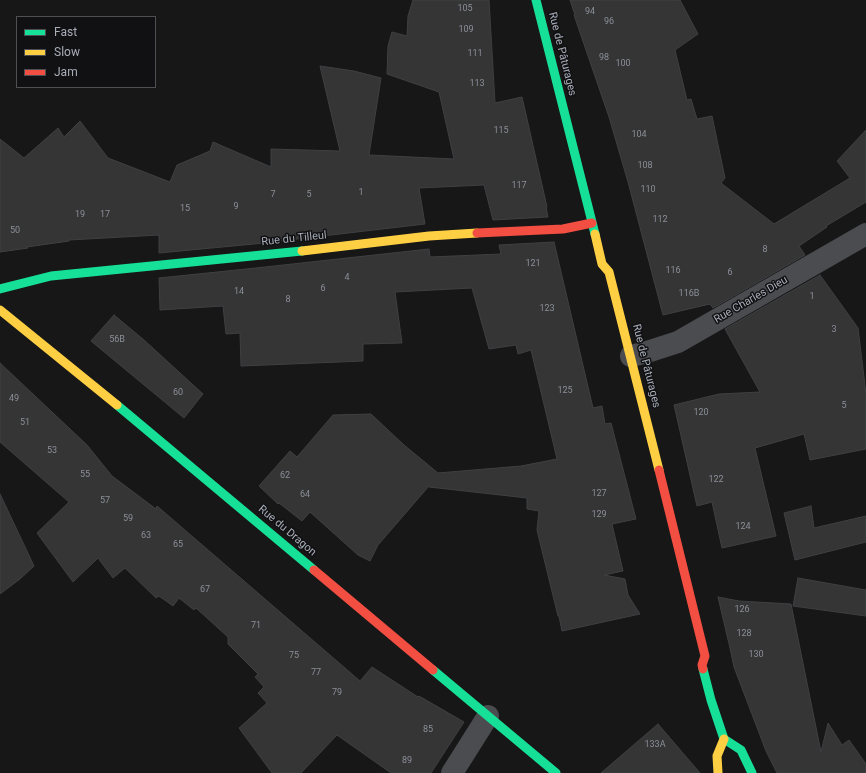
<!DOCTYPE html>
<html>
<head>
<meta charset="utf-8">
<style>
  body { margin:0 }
  #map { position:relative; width:866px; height:773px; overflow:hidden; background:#171717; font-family:Roboto,sans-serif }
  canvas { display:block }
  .legend { position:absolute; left:16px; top:16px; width:140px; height:72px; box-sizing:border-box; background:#111113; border:1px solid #4d4f55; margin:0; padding:5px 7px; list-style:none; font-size:12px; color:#a8adb8 }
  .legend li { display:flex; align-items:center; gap:8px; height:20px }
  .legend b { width:20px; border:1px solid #4d4f55 }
</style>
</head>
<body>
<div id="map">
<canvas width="866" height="773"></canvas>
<ul class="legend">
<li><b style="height:5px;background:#16e098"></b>Fast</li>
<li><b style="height:5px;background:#ffcf43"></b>Slow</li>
<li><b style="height:5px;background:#f24e42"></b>Jam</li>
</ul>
</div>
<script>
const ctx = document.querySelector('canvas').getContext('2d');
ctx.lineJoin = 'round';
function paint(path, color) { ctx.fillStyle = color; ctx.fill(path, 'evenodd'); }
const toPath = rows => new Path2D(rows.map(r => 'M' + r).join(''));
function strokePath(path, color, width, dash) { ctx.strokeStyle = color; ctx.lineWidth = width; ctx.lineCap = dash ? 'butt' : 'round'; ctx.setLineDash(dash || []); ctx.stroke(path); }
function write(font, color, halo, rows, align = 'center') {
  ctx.font = font + ' Roboto,sans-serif'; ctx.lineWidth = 3; ctx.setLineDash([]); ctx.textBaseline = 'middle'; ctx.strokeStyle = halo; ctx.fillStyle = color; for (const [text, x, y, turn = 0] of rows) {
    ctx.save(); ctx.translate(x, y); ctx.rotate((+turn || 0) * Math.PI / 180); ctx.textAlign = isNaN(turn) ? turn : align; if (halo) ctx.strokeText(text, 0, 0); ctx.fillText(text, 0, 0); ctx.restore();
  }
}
const building = toPath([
  [413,0,489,0,495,103,522,97,547,207,546,207,548,217,493,220,484,185,419,188,425,224,254,244,159,253,159,235,69,240,69,241,27,247,28,248,0,252,0,139,24,158,58,128,64,137,80,121,108,158,170,182,177,165,210,151,213,142,271,167,271,149,340,151,320,66,354,71,381,78,369,155,454,159,439,92,387,74,388,46,392,32,407,36,408,16,413,0],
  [570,0,680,0,698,34,675,50,687,100,691,99,697,119,712,116,725,178,721,183,774,224,850,178,837,161,866,130,866,202,826,226,827,227,799,246,805,255,713,308,710,304,663,315,628,182,609,117,574,15,575,15,570,0],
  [554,242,593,408,602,406,605,424,611,423,636,519,612,524,623,571,604,575,625,579,628,595,640,614,562,631,559,616,558,616,537,530,539,511,527,509,527,498,429,487,429,486,378,545,370,561,358,555,310,512,302,521,279,503,278,504,259,486,290,451,297,457,333,415,371,414,404,445,438,473,521,466,557,459,531,350,518,354,516,345,489,349,472,288,395,292,402,343,363,344,363,361,241,366,240,333,226,334,223,306,160,310,159,278,256,268,429,249,430,257,501,254,499,245,554,242],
  [820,275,858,328,866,394,866,449,810,460,804,434,755,448,776,536,722,548,712,502,697,506,674,405,719,394,760,392,725,329,820,275],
  [114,315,144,340,203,394,184,418,91,341,114,315],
  [0,363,87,445,112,476,156,509,157,506,360,681,372,667,418,697,419,696,464,722,431,773,391,773,337,735,301,773,272,773,239,728,267,703,258,693,264,687,255,677,258,674,228,644,228,637,196,608,194,610,179,598,173,606,159,596,156,598,125,568,113,578,98,558,73,582,37,533,69,502,0,442,0,363],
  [0,494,34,566,20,579,0,594,0,494],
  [811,506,814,528,866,516,866,542,795,560,784,513,811,506],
  [798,578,866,590,866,616,793,606,798,578],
  [718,597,739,601,791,604,821,752,828,723,842,745,849,740,866,764,866,773,777,773,766,751,734,667,730,648,718,597],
  [658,724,700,773,601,773,658,724]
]);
const street = toPath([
  [631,356,647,352,678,342,866,234],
  [452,773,488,716]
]);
const fast = toPath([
  [536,0,595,234],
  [0,289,51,276,302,251],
  [117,405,314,570],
  [703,669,711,700,724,739,741,750,752,773],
  [433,670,556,773]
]);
const slow = toPath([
  [595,234,602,264,609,272,659,470],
  [302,251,429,236,477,233],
  [0,310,117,405],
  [718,773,717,756,724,739]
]);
const jam = toPath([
  [477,233,563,229,592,223],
  [659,470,705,656,702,665,703,669],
  [314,570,433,670]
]);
const numberNames = [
  ["105",465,9],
  ["94",590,12],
  ["96",609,22],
  ["109",466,30],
  ["111",475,54],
  ["98",604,58],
  ["100",623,64],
  ["113",477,84],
  ["115",501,131],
  ["104",639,135],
  ["108",645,166],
  ["117",519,186],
  ["110",648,190],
  ["1",361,193],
  ["7",273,195],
  ["5",309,195],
  ["9",236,207],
  ["15",185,209],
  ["19",80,215],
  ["17",105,215],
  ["112",660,220],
  ["50",15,231],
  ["8",765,250],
  ["121",533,264],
  ["116",673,271],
  ["6",730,273],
  ["4",347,278],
  ["6",323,289],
  ["14",239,292],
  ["116B",689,294],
  ["1",812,297],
  ["8",288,300],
  ["123",547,309],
  ["3",834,330],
  ["56B",117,340],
  ["125",565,391],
  ["60",178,393],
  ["49",14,399],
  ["5",844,406],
  ["120",701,413],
  ["51",25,423],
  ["53",52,451],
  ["55",85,475],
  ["62",285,476],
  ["122",716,480],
  ["127",599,494],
  ["64",305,495],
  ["57",105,501],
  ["129",599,515],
  ["59",128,519],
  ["124",743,527],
  ["63",146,536],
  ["65",178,545],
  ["67",205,590],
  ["126",742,610],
  ["71",256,626],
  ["128",744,634],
  ["130",756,655],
  ["75",294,656],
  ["77",316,673],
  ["79",337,693],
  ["85",428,730],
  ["133A",655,745],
  ["89",407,761]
];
const streetNames = [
  ["Rue de Pâturages",562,54,76],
  ["Rue du Tilleul",294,239,-6],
  ["Rue Charles Dieu",751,300,-30],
  ["Rue de Pâturages",646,366,76],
  ["Rue du Dragon",287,531,40]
];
paint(building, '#353536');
strokePath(building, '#3f4043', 1);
strokePath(street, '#4b4c50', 22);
strokePath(fast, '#16e098', 9);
strokePath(slow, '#ffcf43', 9);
strokePath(jam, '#f24e42', 9);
write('9px', '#8b8f98', null, numberNames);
write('11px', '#a8adb8', '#111113', streetNames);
</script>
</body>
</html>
